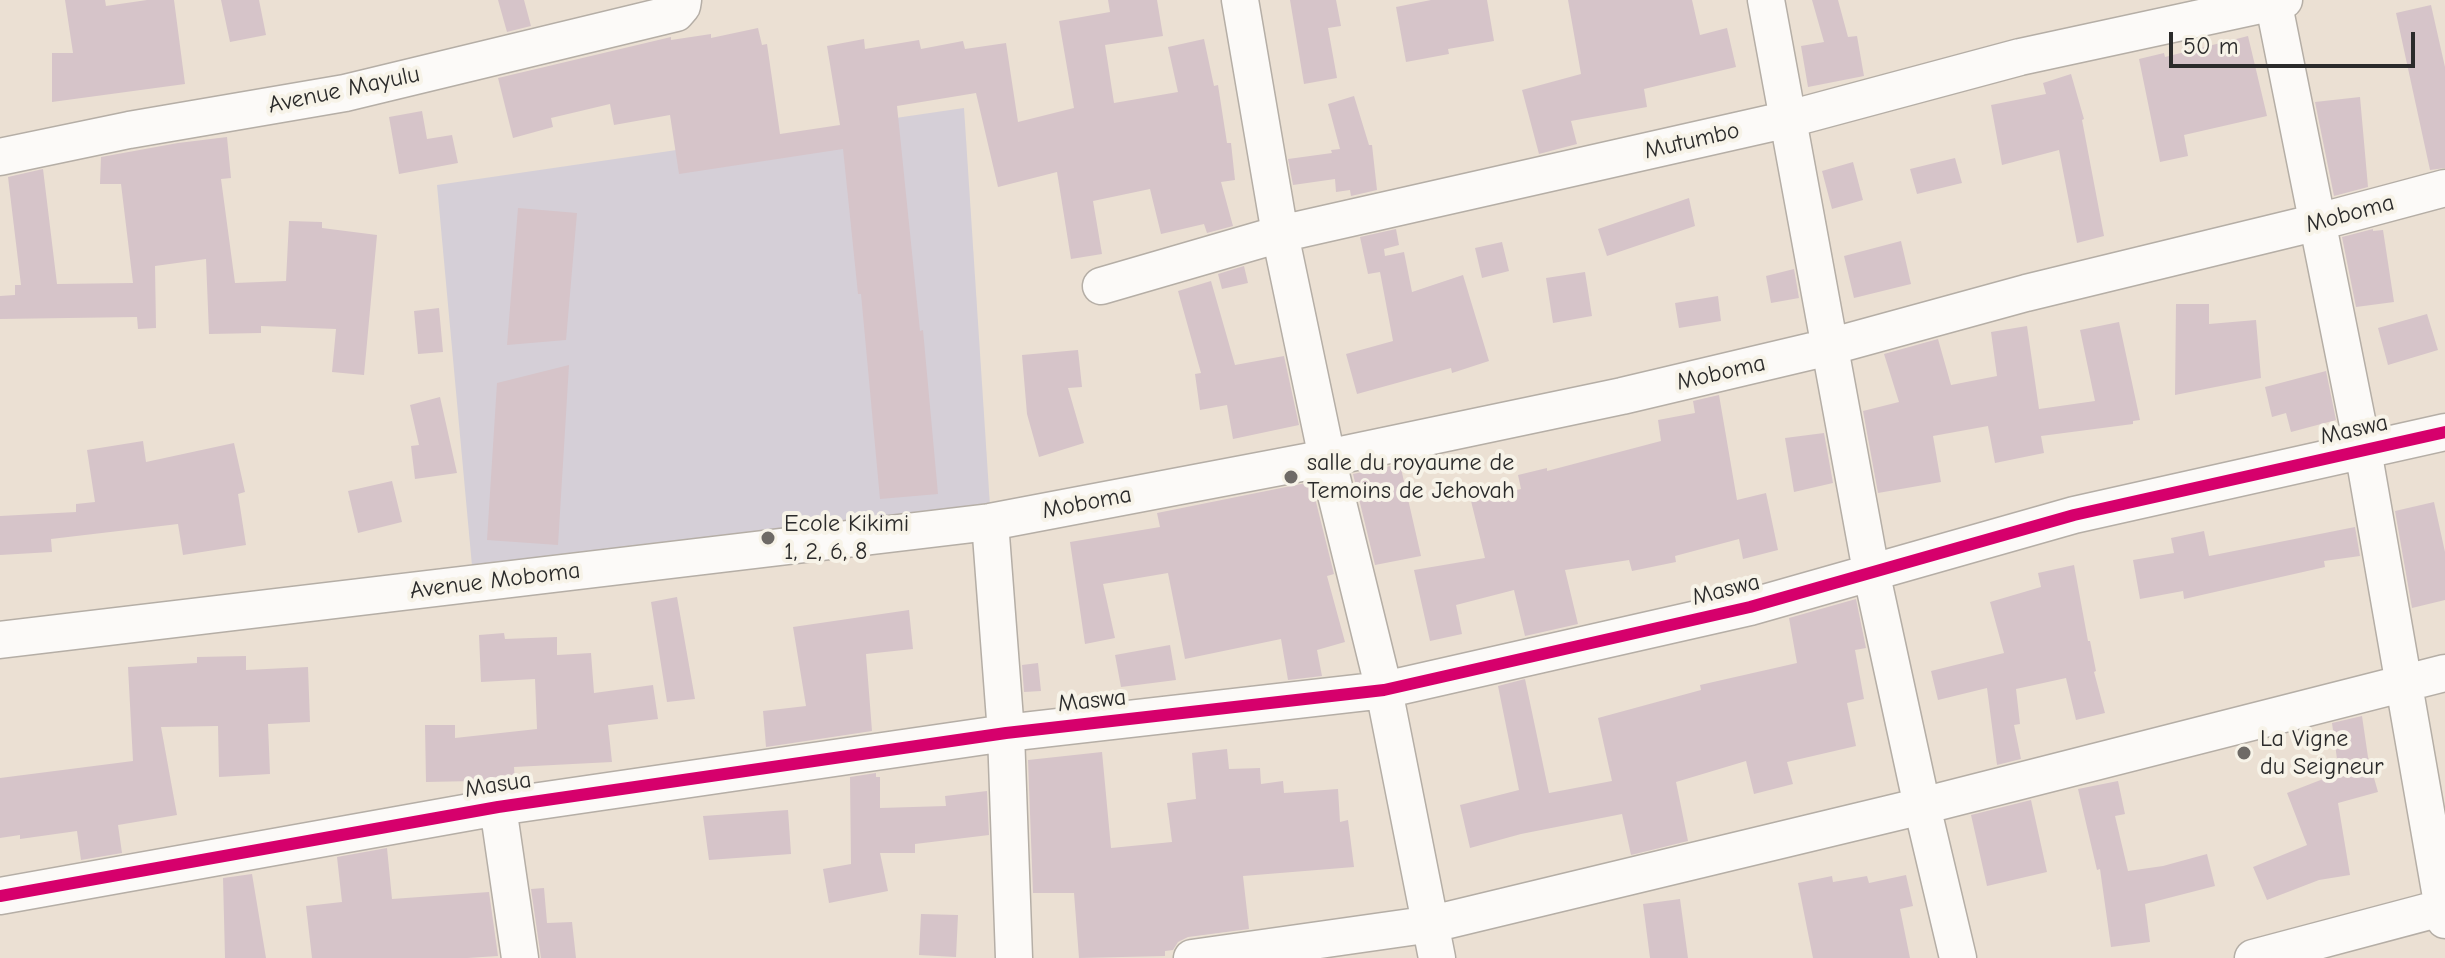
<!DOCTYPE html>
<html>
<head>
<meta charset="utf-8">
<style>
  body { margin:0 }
  #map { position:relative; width:2445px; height:958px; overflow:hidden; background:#ebe0d3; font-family:"Comic Neue",sans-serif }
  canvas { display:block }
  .scale { position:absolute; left:2169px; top:32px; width:246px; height:36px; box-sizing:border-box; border:4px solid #2b2b2b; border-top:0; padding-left:10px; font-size:24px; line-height:28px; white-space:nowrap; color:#2b2b2b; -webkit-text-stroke:6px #f7f3e8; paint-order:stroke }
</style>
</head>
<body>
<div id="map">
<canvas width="2445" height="958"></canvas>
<div class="scale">50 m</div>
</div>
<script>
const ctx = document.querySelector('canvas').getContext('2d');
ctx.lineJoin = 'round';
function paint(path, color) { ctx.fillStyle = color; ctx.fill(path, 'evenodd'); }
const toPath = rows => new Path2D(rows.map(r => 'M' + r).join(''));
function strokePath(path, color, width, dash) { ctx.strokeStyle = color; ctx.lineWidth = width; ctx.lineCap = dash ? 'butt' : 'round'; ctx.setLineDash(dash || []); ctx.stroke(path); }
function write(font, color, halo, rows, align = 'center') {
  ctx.font = font + ' "Comic Neue",sans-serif'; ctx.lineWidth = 8; ctx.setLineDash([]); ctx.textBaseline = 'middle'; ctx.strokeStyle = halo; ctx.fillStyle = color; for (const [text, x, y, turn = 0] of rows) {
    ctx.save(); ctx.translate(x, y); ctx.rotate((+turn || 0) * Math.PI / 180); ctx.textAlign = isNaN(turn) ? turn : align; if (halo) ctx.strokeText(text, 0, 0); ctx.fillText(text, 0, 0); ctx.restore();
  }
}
const industrial = toPath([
  [964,108,990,506,472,566,437,185]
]);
const building = toPath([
  [65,0,105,0,106,6,147,0,174,0,185,84,52,102,52,53,73,53],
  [221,0,259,0,266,35,230,42],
  [498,0,524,0,531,26,507,32],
  [1108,0,1157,0,1163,36,1105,45,1114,103,1178,92,1168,47,1204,39,1214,86,1218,85,1227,143,1231,143,1235,180,1221,182,1233,226,1207,233,1204,224,1161,234,1150,189,1093,201,1102,254,1071,259,1057,172,998,187,976,93,897,106,920,331,923,330,938,494,880,499,861,294,858,294,843,149,679,174,670,115,614,125,610,104,551,118,553,127,513,138,498,78,671,37,671,40,711,34,711,38,758,28,762,45,767,44,780,134,840,125,827,46,864,39,865,49,919,40,921,49,963,41,965,49,1006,43,1018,122,1074,108,1059,21,1110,12],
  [1290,0,1336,0,1341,26,1328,28,1337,78,1304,84],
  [1431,0,1487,0,1494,41,1448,49,1449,54,1406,62,1396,7],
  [1568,0,1692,0,1700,35,1727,28,1736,67,1644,89,1647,107,1571,121,1577,144,1539,154,1522,90,1581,74],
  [1812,0,1838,0,1848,37,1857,36,1864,76,1808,87,1801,46,1824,42],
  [2431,5,2445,67,2445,168,2430,170,2396,13],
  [2248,36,2267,116,2184,135,2188,156,2160,162,2139,59,2164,53,2165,57],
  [2071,74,2084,119,2082,120,2104,236,2077,243,2059,150,2002,165,1991,105,2046,94,2043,83],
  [1354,96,1369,145,1372,145,1377,190,1351,196,1350,190,1336,192,1335,179,1293,185,1288,159,1332,153,1331,150,1340,149,1328,104],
  [2360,97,2368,187,2334,196,2315,102],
  [422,111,427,139,452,135,458,163,399,174,389,117],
  [227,137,231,178,221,179,235,283,286,281,289,221,322,222,322,228,377,235,364,375,332,372,336,329,261,326,261,333,209,334,206,259,155,266,156,328,138,329,137,317,0,319,0,296,15,295,15,285,21,285,8,177,43,169,57,284,133,283,121,184,100,184,101,157,178,143],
  [1955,158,1962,183,1917,194,1910,169],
  [1853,162,1863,200,1832,209,1822,171],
  [1689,198,1695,226,1607,256,1598,229],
  [518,208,577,213,566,340,507,345],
  [1396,229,1399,245,1384,249,1385,256,1404,252,1412,292,1463,275,1489,361,1452,373,1451,368,1357,394,1346,354,1393,341,1380,272,1368,274,1360,237],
  [2373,229,2373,231,2383,230,2394,302,2356,307,2342,237],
  [1901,241,1911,284,1854,298,1844,256],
  [1502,242,1509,271,1482,278,1475,248],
  [1244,266,1248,283,1222,289,1218,274],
  [1794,269,1799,298,1771,303,1766,276],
  [1585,272,1592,316,1553,323,1546,278],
  [1211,281,1235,365,1284,356,1299,425,1233,439,1227,405,1200,410,1195,374,1201,373,1178,291],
  [1718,296,1721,321,1679,328,1675,303],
  [2176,304,2209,304,2209,324,2256,320,2261,378,2175,395],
  [439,308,443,352,418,354,414,311],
  [2427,314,2438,350,2388,365,2378,328],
  [2119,322,2140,420,2133,421,2133,424,2041,436,2044,453,1995,463,1988,426,1933,436,1941,482,1878,493,1863,411,1899,402,1884,354,1938,339,1951,385,1997,376,1991,332,2027,326,2039,409,2095,401,2080,330],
  [1078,350,1082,387,1068,388,1084,443,1039,457,1027,414,1022,355],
  [569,365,558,545,487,540,497,383],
  [2326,371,2336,420,2291,432,2286,413,2272,417,2265,387],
  [1719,395,1737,500,1766,493,1778,550,1743,559,1739,539,1675,556,1676,562,1632,571,1629,560,1565,570,1578,624,1525,636,1514,590,1456,605,1462,634,1430,641,1414,570,1485,558,1471,501,1521,489,1518,475,1547,468,1547,471,1661,441,1658,420,1695,413,1693,401],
  [440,397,457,473,415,479,411,446,419,445,410,405],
  [1824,433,1833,483,1794,492,1785,438],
  [143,441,146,462,234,443,245,492,238,494,246,545,183,555,178,524,51,539,52,552,0,555,0,516,76,512,76,504,95,502,87,450],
  [1400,464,1421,556,1375,565,1353,474],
  [392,481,402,522,358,533,348,491],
  [1311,482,1334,574,1327,576,1345,642,1317,650,1322,676,1288,680,1281,639,1185,659,1168,573,1103,584,1115,638,1085,644,1070,542,1160,527,1157,513],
  [2434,502,2445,552,2445,600,2412,608,2395,511],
  [2355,527,2360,556,2324,561,2325,567,2184,599,2183,591,2140,599,2133,560,2174,553,2171,538,2204,531,2209,556],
  [2074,565,2088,641,2090,641,2096,671,2094,672,2105,713,2076,720,2066,678,2016,689,2020,724,2014,725,2021,759,1997,765,1987,688,1938,700,1931,671,2004,653,1990,602,2041,587,2038,573],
  [677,597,695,699,667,702,651,602],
  [1856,599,1866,648,1855,650,1864,699,1847,703,1856,746,1787,762,1793,784,1754,794,1746,761,1676,782,1688,841,1631,855,1622,814,1521,834,1470,848,1460,805,1519,790,1498,686,1525,679,1549,793,1612,781,1598,718,1701,690,1700,685,1797,663,1789,618],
  [909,610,913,649,866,654,872,731,766,747,763,711,806,706,793,627],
  [504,633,505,639,557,637,557,655,591,653,594,693,653,685,658,719,608,725,612,762,514,767,515,781,474,785,474,781,426,782,425,725,455,725,455,738,537,729,535,679,481,682,479,635],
  [1170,645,1176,680,1121,687,1115,655],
  [246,656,246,670,308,667,310,722,268,724,270,774,219,777,218,726,161,727,177,815,118,825,122,853,81,860,77,831,20,839,20,835,0,838,0,778,133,761,128,667,197,663,197,657],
  [1038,663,1041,691,1024,692,1022,665],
  [2362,716,2368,757,2378,792,2338,803,2350,875,2319,880,2267,900,2253,867,2307,845,2287,793,2331,776,2329,768,2338,766,2332,723],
  [1227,749,1229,769,1260,768,1261,784,1283,781,1284,793,1338,789,1340,822,1348,820,1354,867,1243,876,1249,929,1188,937,1178,942,1173,950,1165,951,1165,956,1079,958,1074,893,1033,893,1028,760,1102,752,1111,848,1172,842,1167,803,1196,799,1192,753],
  [876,773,876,777,880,777,880,808,946,806,945,796,987,791,989,835,915,844,915,853,880,853,888,891,829,903,823,869,851,864,850,777],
  [2118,781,2125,814,2115,816,2128,871,2163,866,2207,854,2215,886,2145,904,2150,942,2111,947,2100,869,2097,870,2078,789],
  [2031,800,2047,872,1987,886,1971,815],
  [788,810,791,854,709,860,703,816],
  [387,848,392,899,489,892,498,956,467,958,312,958,306,906,342,902,337,857],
  [252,874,266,958,225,958,223,878],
  [1906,875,1913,906,1900,909,1910,958,1813,958,1798,883,1832,876,1833,882,1867,876,1869,883],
  [544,888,547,923,572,922,576,958,541,958,531,889],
  [1680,899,1688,958,1650,958,1643,904],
  [921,914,958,915,956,957,919,955]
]);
const minor = toPath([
  [1240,0,1280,234,1327,458,1384,690,1437,958],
  [1766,0,1871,571,1922,806,1958,958],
  [2273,0,2363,450,2445,920],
  [0,157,129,130,345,93,676,13,682,6,683,0],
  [1101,286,1280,234,1789,119,2020,57,2284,0],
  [990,522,1006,733,1014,958],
  [0,640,990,522,1327,458,1622,396,1829,347,2026,293,2318,222,2445,188],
  [498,807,520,958],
  [0,896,498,807,1006,733,1384,690,1750,607,2074,515,2445,432],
  [1192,958,1432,924,1922,806,2445,673],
  [2253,958,2445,907]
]);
const cycleway = toPath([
  [0,896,498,807,1006,733,1384,690,1750,607,2074,515,2445,432]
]);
const markers = [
  [1291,477,8,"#6e6a66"],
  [768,538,8,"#6e6a66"],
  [2244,753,8,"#6e6a66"]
];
const streetNames = [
  ["Avenue Mayulu",344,90,-12],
  ["Mutumbo",1692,141,-13],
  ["Moboma",2350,214,-15],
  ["Moboma",1721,373,-13],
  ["Maswa",2354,430,-13],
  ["Moboma",1087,503,-11],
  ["Avenue Moboma",495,581,-7],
  ["Maswa",1726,590,-14],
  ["Maswa",1092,701,-6],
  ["Masua",498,785,-9]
];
const poiNames = [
  ["salle du royaume de",1307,463],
  ["Temoins de Jehovah",1307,491],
  ["Ecole Kikimi",784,524],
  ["1, 2, 6, 8",784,552],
  ["La Vigne",2260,739],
  ["du Seigneur",2260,767]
];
paint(industrial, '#d5cfd7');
paint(building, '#d6c4c9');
strokePath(minor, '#b5aea6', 39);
strokePath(minor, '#fcfaf8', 36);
strokePath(cycleway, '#d6006c', 12);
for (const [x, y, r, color] of markers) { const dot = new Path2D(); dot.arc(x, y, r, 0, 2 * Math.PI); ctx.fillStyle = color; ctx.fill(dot); strokePath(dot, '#f7f3e8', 3); }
write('24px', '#2b2b2b', '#f7f3e8', streetNames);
write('24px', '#2b2b2b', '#f7f3e8', poiNames, 'left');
</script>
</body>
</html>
